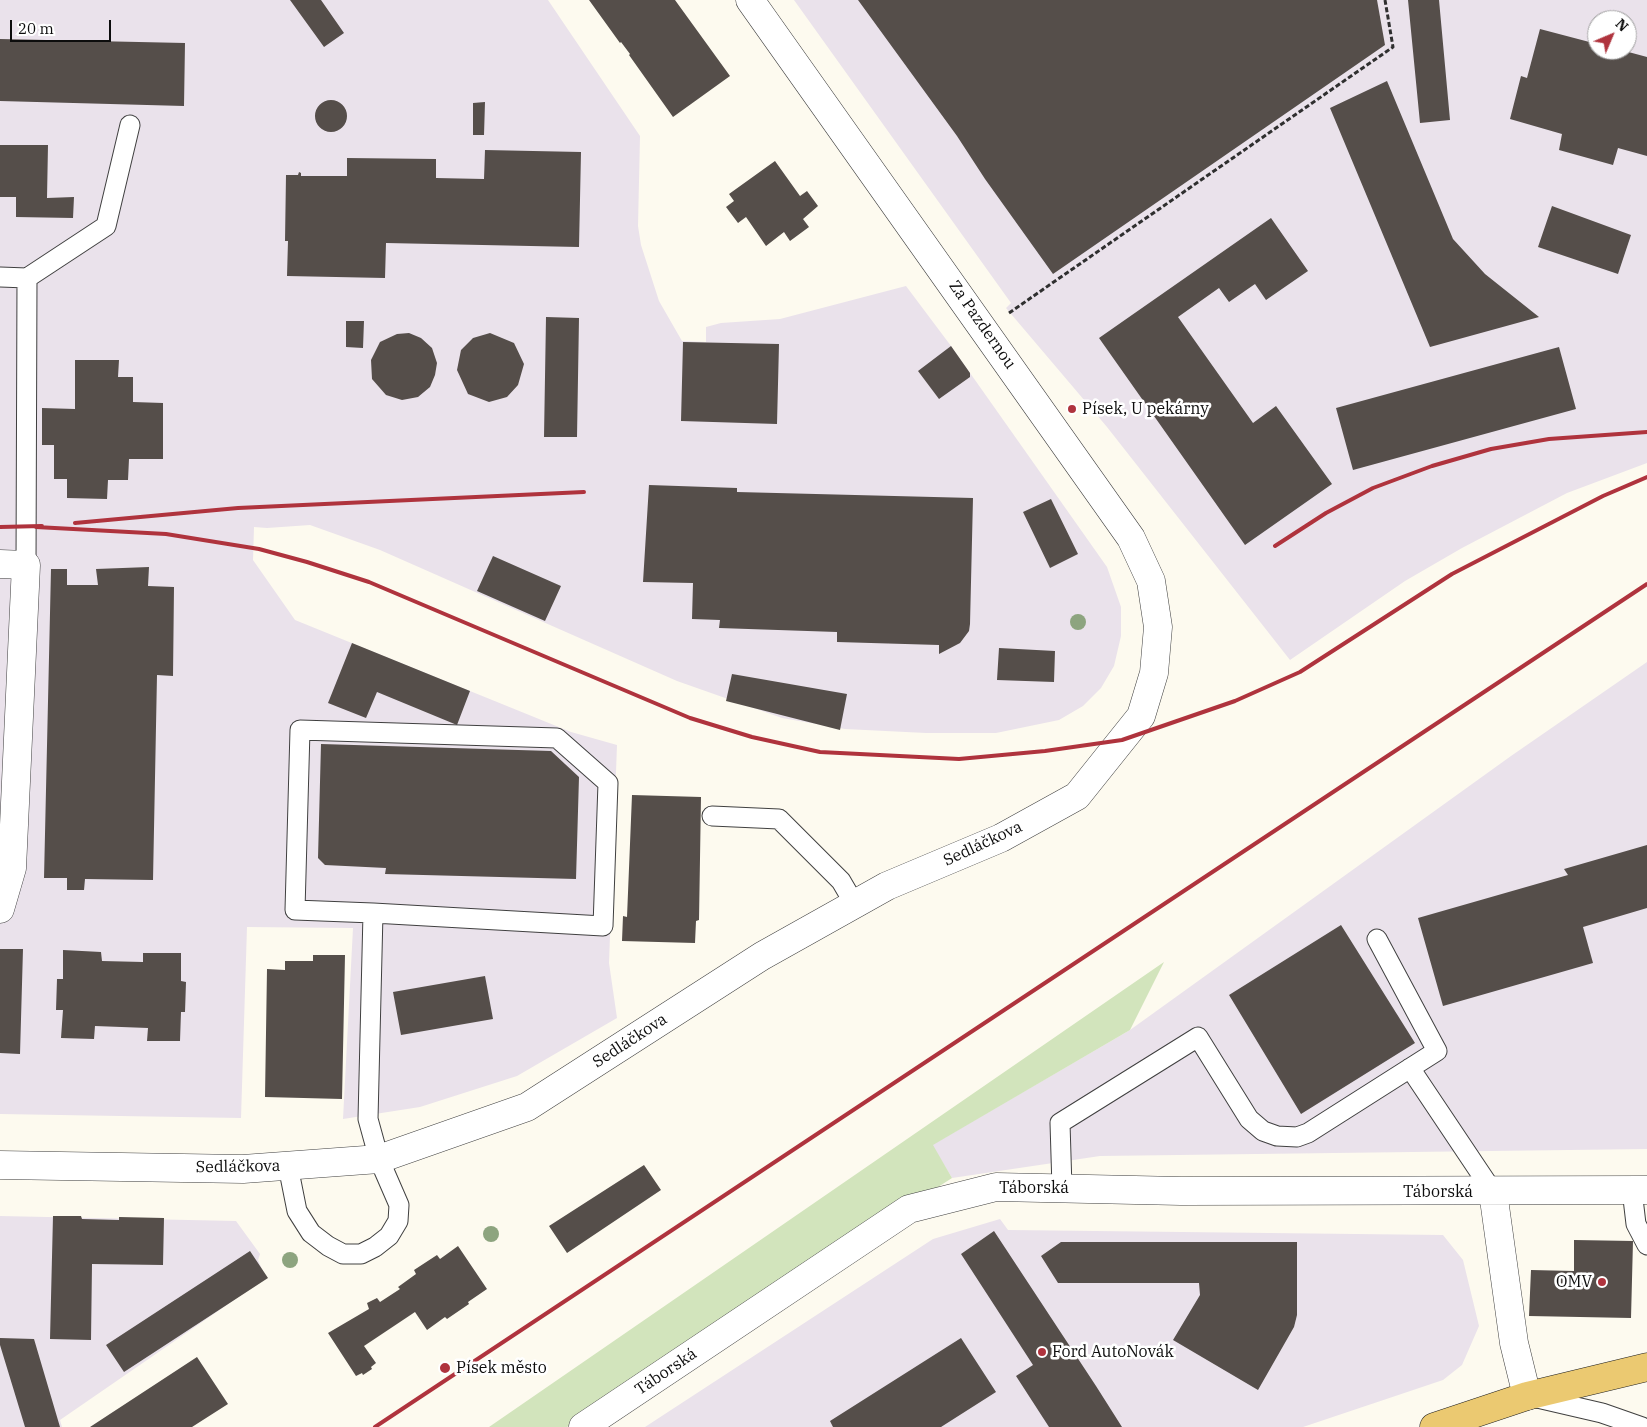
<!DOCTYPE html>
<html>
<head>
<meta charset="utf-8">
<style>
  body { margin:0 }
  #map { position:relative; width:1647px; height:1427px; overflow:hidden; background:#fdfaef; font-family:"IBM Plex Serif",serif }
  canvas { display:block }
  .north { position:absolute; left:1587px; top:10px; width:50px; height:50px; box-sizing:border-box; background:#fff; border:1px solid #9e9e9e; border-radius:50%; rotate:45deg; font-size:14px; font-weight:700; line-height:20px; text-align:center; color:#0d0d0d }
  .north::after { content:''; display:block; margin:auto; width:18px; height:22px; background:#af333d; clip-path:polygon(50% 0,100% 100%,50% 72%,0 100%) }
  .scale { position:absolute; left:10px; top:20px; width:101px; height:22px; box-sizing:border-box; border:2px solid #0d0d0d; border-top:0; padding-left:6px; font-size:15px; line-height:18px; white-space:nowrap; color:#0d0d0d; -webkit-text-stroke:4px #fff; paint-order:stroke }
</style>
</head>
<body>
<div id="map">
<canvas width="1647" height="1427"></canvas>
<div class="north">N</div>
<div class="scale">20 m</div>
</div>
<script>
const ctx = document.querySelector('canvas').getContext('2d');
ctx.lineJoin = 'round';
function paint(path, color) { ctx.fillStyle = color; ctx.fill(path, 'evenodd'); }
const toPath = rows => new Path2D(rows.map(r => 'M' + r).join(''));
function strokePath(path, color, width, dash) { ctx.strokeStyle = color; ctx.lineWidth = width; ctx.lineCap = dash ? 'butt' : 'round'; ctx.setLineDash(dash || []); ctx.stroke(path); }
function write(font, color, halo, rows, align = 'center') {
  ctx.font = font + ' "IBM Plex Serif",serif'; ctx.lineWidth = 5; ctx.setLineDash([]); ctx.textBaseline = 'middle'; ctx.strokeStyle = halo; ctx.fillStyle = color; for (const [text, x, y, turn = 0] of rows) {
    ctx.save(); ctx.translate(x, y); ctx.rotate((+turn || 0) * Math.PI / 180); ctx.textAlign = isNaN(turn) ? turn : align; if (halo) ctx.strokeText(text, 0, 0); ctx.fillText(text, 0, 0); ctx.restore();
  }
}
const industrial = toPath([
  [0,0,548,0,640,136,638,226,641,245,659,301,682,341,706,342,706,327,721,323,780,319,906,286,951,346,1107,567,1121,607,1121,636,1114,666,1101,688,1083,706,1059,720,996,733,926,733,845,729,782,718,677,681,380,550,310,525,267,528,254,527,253,560,295,620,571,732,617,745,609,963,617,1018,517,1076,420,1107,343,1119,353,928,247,927,241,1118,0,1114],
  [794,0,1647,0,1647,463,1567,493,1462,548,1405,581,1290,660,1107,427,1006,308,1011,303],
  [1597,20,1627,20,1627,50,1597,50],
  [1647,662,1647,1149,1100,1156,952,1178,932,1145,1130,1030,1511,756],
  [0,1216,236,1221,260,1254,258,1260,266,1278,60,1420,62,1427,0,1427],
  [1000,1219,1008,1230,1443,1235,1463,1260,1479,1326,1462,1365,1443,1380,1303,1427,645,1427,933,1239]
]);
const green = toPath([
  [1164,962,1130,1030,933,1145,952,1178,567,1427,489,1427]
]);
const building = toPath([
  [290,0,321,0,344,33,324,47],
  [589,0,675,0,730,76,673,117,629,55,630,54,621,42,620,43],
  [858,0,1377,0,1385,45,1053,274,985,179,957,136],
  [1408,0,1439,0,1450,120,1420,123],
  [1540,29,1597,44,1597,50,1621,50,1647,57,1647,156,1618,148,1613,165,1559,150,1562,134,1510,119,1521,76,1527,78],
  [0,39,185,43,184,106,0,101],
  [1387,81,1453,239,1485,274,1539,317,1430,347,1330,108],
  '315 116a16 16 0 1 1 32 0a16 16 0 1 1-32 0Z',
  [485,102,484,135,473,135,473,103],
  [0,145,48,145,47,198,74,197,73,218,16,217,16,197,0,197],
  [485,150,581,152,579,247,386,243,385,278,287,276,288,241,285,241,286,175,298,175,299,172,301,173,301,176,347,176,347,158,436,159,436,178,484,179],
  [775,161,800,196,807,191,818,206,803,219,809,227,790,241,784,232,766,246,746,217,738,223,726,207,734,201,729,194],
  [1552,206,1631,235,1618,274,1538,247],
  [1271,218,1308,271,1266,300,1255,284,1229,302,1219,288,1178,317,1253,423,1276,406,1332,484,1245,545,1099,338],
  [546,317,579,318,577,437,544,437],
  [346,321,364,321,363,348,346,347],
  [409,333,421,338,432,348,437,363,435,375,430,387,418,397,402,400,386,395,372,379,371,360,380,342,397,334],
  [490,333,514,343,524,364,518,385,507,397,489,402,468,394,457,370,461,350,473,338],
  [683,342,779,344,777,424,681,421],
  [951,346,970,373,970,377,939,399,918,371],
  [1559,347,1576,409,1353,470,1336,408],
  [75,360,119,360,118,377,133,377,133,402,163,403,163,459,129,459,128,480,108,480,107,499,67,498,67,479,54,479,54,445,42,445,42,408,75,409],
  [649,485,737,488,737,492,973,498,970,624,969,631,960,643,939,654,939,645,837,642,837,632,719,628,720,620,692,619,693,583,643,582],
  [1051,499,1078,554,1050,568,1023,512],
  [493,556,561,586,545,621,477,591],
  [149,567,148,586,174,587,173,676,157,675,153,880,85,879,84,890,67,890,67,878,44,878,51,569,67,569,67,585,98,585,96,569],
  [352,643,470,691,457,725,377,692,366,718,328,703],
  [999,648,1055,651,1054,682,997,680],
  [732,674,847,694,840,730,726,701],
  [321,744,551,751,579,777,576,879,385,874,386,868,325,865,318,858],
  [632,795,701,797,699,920,696,921,695,943,622,941,623,916,627,917],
  [1647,845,1647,908,1583,927,1593,963,1443,1006,1418,918,1568,875,1564,869],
  [1341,925,1415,1043,1301,1114,1229,995],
  [0,949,23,949,20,1054,0,1053],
  [63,950,101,952,102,961,143,962,143,953,181,953,181,981,186,982,185,1012,181,1012,180,1041,147,1041,148,1028,95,1026,94,1039,61,1038,63,1010,56,1010,57,979,63,979],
  [313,955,345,955,342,1099,265,1097,267,969,285,970,285,961,313,961],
  [485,976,493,1019,401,1035,393,992],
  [644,1165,661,1190,567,1253,549,1226],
  [53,1216,81,1216,82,1219,119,1220,119,1217,164,1218,163,1265,92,1264,91,1340,50,1339],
  [994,1231,1096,1386,1122,1427,1049,1427,1016,1376,1033,1365,961,1254],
  [1574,1240,1633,1241,1631,1318,1529,1316,1531,1270,1574,1271],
  [1061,1242,1297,1242,1297,1315,1294,1327,1258,1390,1173,1340,1200,1295,1199,1283,1058,1283,1041,1256],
  [458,1246,487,1289,468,1302,469,1304,447,1319,445,1317,427,1330,415,1312,364,1346,376,1363,371,1367,372,1369,363,1375,362,1373,356,1376,328,1333,369,1309,367,1303,377,1298,380,1302,400,1289,398,1287,416,1274,414,1270,437,1255,440,1259],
  [250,1251,268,1278,124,1372,106,1345],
  [0,1338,34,1339,60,1427,25,1427,0,1345],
  [961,1338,996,1392,941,1427,833,1427,830,1421],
  [197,1357,228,1404,192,1427,90,1427]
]);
const path = toPath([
  [1009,313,1393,47,1385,0]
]);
const lane = toPath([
  [0,277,27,278,26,565],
  [27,278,106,226,130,125],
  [712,816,779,819,841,881,855,905],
  [1410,1068,1493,1192],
  [288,1166,297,1211,311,1233,328,1246,343,1254,361,1254,375,1247,389,1236,398,1221,399,1205,379,1159,368,1119,373,913,603,926,608,783,557,738,300,730,295,910,373,913],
  [1062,1188,1060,1123,1198,1037,1249,1119,1263,1131,1277,1136,1297,1137,1308,1133,1437,1051,1377,939],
  [1632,1190,1636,1224,1647,1245],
  [1533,1397,1602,1413,1642,1427]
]);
const street = toPath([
  [0,564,26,565,12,868,0,909],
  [0,1165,243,1169,379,1159,527,1107,762,956,887,886,1001,838,1077,796,1141,716,1154,673,1158,627,1151,581,1131,538,750,0],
  [1493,1192,1514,1343,1527,1396],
  [583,1427,909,1209,996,1187,1181,1191,1647,1190]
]);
const primary = toPath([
  [1434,1427,1527,1396,1647,1367]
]);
const rail = toPath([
  [75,523,238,508,584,492],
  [0,527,42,526],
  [36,527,166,534,259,549,307,562,369,582,690,718,752,737,820,752,959,759,1045,751,1122,740,1235,701,1300,672,1452,574,1603,496,1647,477],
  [1275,546,1326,513,1373,488,1432,466,1491,449,1549,439,1647,432],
  [375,1427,1647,584]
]);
const trees = [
  [1078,622],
  [491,1234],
  [290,1260]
];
const markers = [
  [1072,409,5,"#af333d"],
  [1602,1282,5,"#af333d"],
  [1042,1352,5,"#af333d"],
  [445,1368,6,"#af333d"]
];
const streetNames = [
  ["Za Pazdernou",982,325,55],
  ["Sedláčkova",983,844,-25],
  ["Sedláčkova",630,1041,-33],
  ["Sedláčkova",238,1167,-1],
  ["Táborská",1034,1188],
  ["Táborská",1438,1192],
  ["Táborská",666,1372,-34]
];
const poiNames = [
  ["Písek, U pekárny",1082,409],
  ["OMV",1592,1282,"right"],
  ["Ford AutoNovák",1052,1352],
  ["Písek město",456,1368]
];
paint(industrial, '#eae2eb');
paint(green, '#d2e4bc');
paint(building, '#554e4a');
strokePath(lane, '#404040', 21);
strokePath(street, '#404040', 29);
strokePath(primary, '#1e1e1e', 29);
strokePath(path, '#2f2f2f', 3, [5, 2.5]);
strokePath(lane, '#fff', 19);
strokePath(street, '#fff', 28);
strokePath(primary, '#ebc971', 28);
strokePath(rail, '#af333d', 4);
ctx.fillStyle = '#8da47f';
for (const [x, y] of trees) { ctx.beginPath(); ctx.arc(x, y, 8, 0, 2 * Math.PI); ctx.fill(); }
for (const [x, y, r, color] of markers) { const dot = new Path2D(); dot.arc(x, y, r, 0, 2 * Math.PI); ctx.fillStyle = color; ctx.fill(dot); strokePath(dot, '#fff', 2); }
write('16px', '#0d0d0d', '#fff', streetNames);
write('16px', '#0d0d0d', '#fff', poiNames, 'left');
</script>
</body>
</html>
